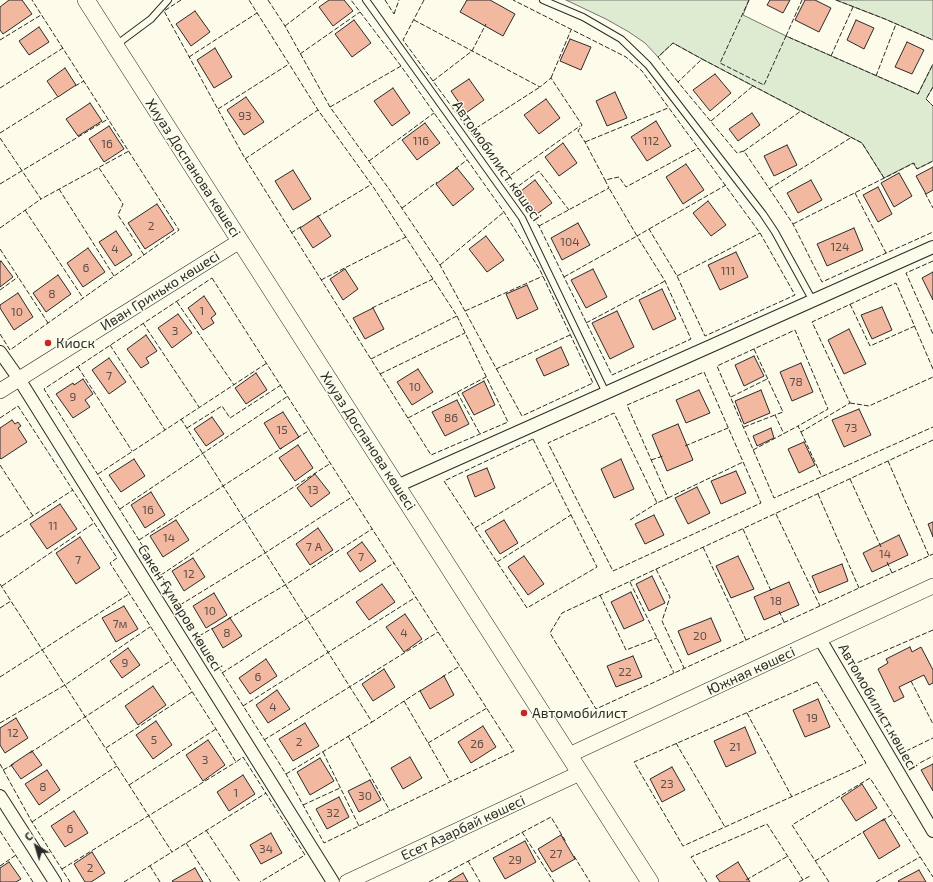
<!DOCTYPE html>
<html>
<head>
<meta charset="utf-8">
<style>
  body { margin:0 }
  #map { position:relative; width:933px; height:882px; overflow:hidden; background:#fdfbea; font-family:"Exo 2",sans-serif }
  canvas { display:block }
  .north { position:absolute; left:16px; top:826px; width:40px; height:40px; -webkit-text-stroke:3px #fdfbea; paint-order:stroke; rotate:322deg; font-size:11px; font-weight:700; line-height:16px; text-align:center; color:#2b2b2b }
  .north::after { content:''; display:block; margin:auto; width:14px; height:18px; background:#2b2b2b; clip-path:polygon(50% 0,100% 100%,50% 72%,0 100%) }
</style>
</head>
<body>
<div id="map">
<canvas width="933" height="882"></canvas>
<div class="north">С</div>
</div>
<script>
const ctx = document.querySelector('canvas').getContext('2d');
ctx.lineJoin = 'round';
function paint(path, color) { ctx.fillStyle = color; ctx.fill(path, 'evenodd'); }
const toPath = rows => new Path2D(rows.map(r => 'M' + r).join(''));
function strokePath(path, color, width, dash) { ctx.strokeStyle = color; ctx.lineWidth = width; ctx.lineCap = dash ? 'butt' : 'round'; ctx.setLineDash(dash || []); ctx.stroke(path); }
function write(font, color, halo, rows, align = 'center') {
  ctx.font = font + ' "Exo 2",sans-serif'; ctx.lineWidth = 3; ctx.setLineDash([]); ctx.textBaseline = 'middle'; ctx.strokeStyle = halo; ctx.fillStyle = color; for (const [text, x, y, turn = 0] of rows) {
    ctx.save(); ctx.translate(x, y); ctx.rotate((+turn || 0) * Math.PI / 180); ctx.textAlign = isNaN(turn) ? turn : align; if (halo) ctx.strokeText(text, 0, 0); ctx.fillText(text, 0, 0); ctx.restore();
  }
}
const green = toPath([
  [566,0,749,0,743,15,786,36,918,94,933,64,933,87,926,99,933,106,933,161,917,169,913,163,884,178,862,143,753,86,702,59,673,43,658,57,645,43,629,32,606,19,566,0],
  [836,0,933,0,933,40,885,19,836,0]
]);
const building = toPath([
  [9,0,22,0,32,14,3,34,0,30,0,7,9,0],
  [329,0,344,0,353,11,333,26,319,7,329,0],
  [467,0,490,0,515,14,503,36,460,12,467,0],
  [770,0,790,0,783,13,767,5,770,0],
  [805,0,815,0,831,8,819,32,795,20,805,0],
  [195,11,210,32,191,46,176,24,195,11],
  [354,20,371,43,352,57,335,34,354,20],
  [856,20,874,28,864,49,847,40,856,20],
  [39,27,49,42,29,55,19,41,39,27],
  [570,39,591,47,581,70,560,61,570,39],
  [907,42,924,50,912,74,895,67,907,42],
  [215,48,232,77,214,88,197,60,215,48],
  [65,68,76,85,58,97,47,81,65,68],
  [715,74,731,93,710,111,693,90,715,74],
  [469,79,484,100,466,113,451,91,469,79],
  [393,88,410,113,392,126,374,101,393,88],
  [615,92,627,118,607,126,596,101,615,92],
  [246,97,264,122,244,135,227,110,246,97],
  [546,99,560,118,539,134,524,115,546,99],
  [90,103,102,121,78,136,66,119,90,103],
  [752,113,760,125,738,141,729,129,752,113],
  [656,121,671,146,647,161,631,137,656,121],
  [425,123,440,143,417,160,402,140,425,123],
  [109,126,124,149,104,162,89,139,109,126],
  [563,143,577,163,559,176,545,157,563,143],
  [787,145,797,165,774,176,764,156,787,145],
  [686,164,704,190,683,204,666,177,686,164],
  [933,167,933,190,926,194,916,176,933,167],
  [457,168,474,189,453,206,436,184,457,168],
  [293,170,311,199,293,210,275,181,293,170],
  [899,173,912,196,894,207,881,183,899,173],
  [535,180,552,203,537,214,521,191,535,180],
  [811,180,822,200,798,213,787,193,811,180],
  [878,187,892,214,878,222,863,195,878,187],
  [708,201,726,225,711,236,693,213,708,201],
  [157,204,174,230,145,249,128,223,157,204],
  [318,216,331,236,313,248,300,228,318,216],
  [578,223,590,245,562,260,551,238,578,223],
  [854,228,863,250,827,266,817,244,854,228],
  [116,231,132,255,115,266,99,242,116,231],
  [486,236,504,260,487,272,469,249,486,236],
  [88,248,105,272,83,287,67,263,88,248],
  [736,252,748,277,720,290,708,265,736,252],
  [1,261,13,277,0,287,0,262,1,261],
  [345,269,358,289,343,300,330,279,345,269],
  [593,269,607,297,586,308,571,280,593,269],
  [933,272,933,300,922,278,933,272],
  [58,275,71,294,46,312,33,293,58,275],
  [527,285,538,309,517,319,506,294,527,285],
  [662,289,676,319,653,330,639,300,662,289],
  [18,293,33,317,14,330,0,308,0,305,18,293],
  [204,296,216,314,211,318,214,323,203,330,188,308,204,296],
  [882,307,892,330,872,339,861,315,882,307],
  [373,308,384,329,365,339,353,318,373,308],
  [617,311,634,347,610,359,592,323,617,311],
  [178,314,192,333,172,348,158,328,178,314],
  [849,329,866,364,844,374,828,340,849,329],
  [146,335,157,351,146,358,149,363,141,368,127,349,146,335],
  [561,347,569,365,544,376,536,359,561,347],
  [754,356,764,376,744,386,735,365,754,356],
  [109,358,126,382,109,394,92,370,109,358],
  [801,363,813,392,792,401,780,372,801,363],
  [418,369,433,392,412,405,397,382,418,369],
  [256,373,267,390,246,404,235,388,256,373],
  [83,379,93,394,85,400,90,407,73,418,56,394,73,383,74,385,83,379],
  [484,381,495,405,474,415,462,393,484,381],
  [699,390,710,413,686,423,676,400,699,390],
  [761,390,770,413,744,424,735,401,761,390],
  [457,400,469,424,445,436,432,412,457,400],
  [859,409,871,435,844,447,832,420,859,409],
  [283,412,299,437,280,449,264,423,283,412],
  [212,417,224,434,206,446,194,429,212,417],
  [12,420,15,424,18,422,21,426,18,428,27,442,1,459,0,458,0,428,12,420],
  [678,424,693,460,667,471,652,435,678,424],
  [771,428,774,438,757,446,753,436,771,428],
  [804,442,815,465,799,473,788,449,804,442],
  [298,445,313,468,295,481,279,458,298,445],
  [134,459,145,476,121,492,109,475,134,459],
  [621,459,634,489,614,498,601,469,621,459],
  [487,468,495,488,475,497,467,476,487,468],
  [736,471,746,493,721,504,711,481,736,471],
  [315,474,330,493,311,507,297,488,315,474],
  [697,487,710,513,688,524,675,498,697,487],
  [151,492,165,515,145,528,131,505,151,492],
  [60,504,77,529,47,549,30,524,60,504],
  [654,515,664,535,645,544,635,524,654,515],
  [176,520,189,540,163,557,150,536,176,520],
  [504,520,518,543,500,554,485,531,504,520],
  [933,522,933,537,928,524,933,522],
  [318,528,333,550,310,565,296,544,318,528],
  [899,535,908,555,872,572,863,553,899,535],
  [80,537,100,568,76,584,56,553,80,537],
  [362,542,376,561,360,572,347,553,362,542],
  [524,556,544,584,528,595,508,567,524,556],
  [738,556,754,589,731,598,716,566,738,556],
  [193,558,205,577,184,591,172,571,193,558],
  [842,564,848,581,819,593,812,576,842,564],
  [652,576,665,603,649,611,636,584,652,576],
  [789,582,799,605,764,620,754,597,789,582],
  [382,584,395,602,369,620,356,602,382,584],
  [631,592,644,620,624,629,611,602,631,592],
  [214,593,227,615,206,628,193,606,214,593],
  [124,606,138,629,116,642,102,618,124,606],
  [405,614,422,639,404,652,386,627,405,614],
  [230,618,242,636,223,648,212,629,230,618],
  [711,618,721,641,688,655,678,631,711,618],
  [910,647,912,652,921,647,933,670,933,683,929,685,924,675,899,687,904,697,894,702,878,669,888,663,886,659,910,647],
  [128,648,140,665,122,678,110,661,128,648],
  [633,656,642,677,616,687,607,666,633,656],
  [266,659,277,676,250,694,239,678,266,659],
  [384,669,395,687,373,701,362,684,384,669],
  [444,676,454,695,430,709,420,691,444,676],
  [153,686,166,705,138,725,125,706,153,686],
  [277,690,290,709,268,723,256,705,277,690],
  [818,699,830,727,805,737,793,710,818,699],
  [16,718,28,738,5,753,0,745,0,728,16,718],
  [156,721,172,745,153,759,136,735,156,721],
  [305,723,319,746,293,761,279,739,305,723],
  [483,726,496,747,471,763,458,742,483,726],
  [745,727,756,753,726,767,714,741,745,727],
  [208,740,225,765,203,781,186,755,208,740],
  [32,751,42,765,21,779,11,765,32,751],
  [410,757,422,778,403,789,391,768,410,757],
  [320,758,334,781,310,795,297,772,320,758],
  [933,764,933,791,921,770,933,764],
  [672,767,685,790,662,802,650,779,672,767],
  [47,770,60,790,39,805,25,784,47,770],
  [243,775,255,794,229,811,217,792,243,775],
  [370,780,381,800,359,812,348,791,370,780],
  [862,784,877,808,856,821,841,798,862,784],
  [339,797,349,817,327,829,316,809,339,797],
  [74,811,88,833,65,847,51,826,74,811],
  [884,819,900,846,879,859,863,832,884,819],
  [271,833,282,853,261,864,250,845,271,833],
  [561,835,575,859,552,872,538,849,561,835],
  [525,841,536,862,505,879,493,858,525,841],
  [92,852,105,873,91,882,85,882,74,864,92,852],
  [9,862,21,879,16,882,0,882,0,868,9,862],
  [738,862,750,882,720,882,716,876,738,862],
  [195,868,203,882,173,882,172,881,195,868],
  [919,870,926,882,899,882,898,881,919,870],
  [463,873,468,882,448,882,463,873]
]);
const service = toPath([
  [366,0,522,218,606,393],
  [543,0,583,17,621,39,648,65,763,214,775,232,813,301],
  [116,45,151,19,168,0]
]);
const minor = toPath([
  [0,352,19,379,333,882],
  [397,486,933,247],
  [820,639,933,831],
  [0,796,55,882]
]);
const tertiary = toPath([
  [0,391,240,241],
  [569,755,933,586],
  [347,882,580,773]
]);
const secondary = toPath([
  [86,0,650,882]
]);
const fence = toPath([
  [181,0,164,11,243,155,431,455,508,422,457,316,374,188,318,110,249,0],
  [268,0,285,26,330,107,389,189,440,265,522,416,593,383,540,270,504,212,401,66,351,0],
  [385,0,394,14],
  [424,0,403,40,539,226,612,375,691,339,665,281,637,236,649,229,677,276,705,336,795,295,760,233,642,71,626,57,513,0],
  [749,0,720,63,764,85,786,36,918,94,933,64],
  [836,0,885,19,933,40],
  [394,14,399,0],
  [414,20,540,87,551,78,582,125,578,131,585,142,605,180],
  [285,26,319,0],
  [786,36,802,0],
  [0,40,41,15],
  [300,54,360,12],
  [831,56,853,7],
  [189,57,257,13],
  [876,76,896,24],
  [551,78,571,30],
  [433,81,472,51,486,24],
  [678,82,658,57,673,43,702,59],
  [75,86,84,81],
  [933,87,926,99,933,106],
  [0,88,63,48],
  [330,107,401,66],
  [218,109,289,64],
  [711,121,753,86],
  [470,132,540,87],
  [0,133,59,96],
  [0,138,41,199,129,151],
  [585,142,668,108],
  [744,151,801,111],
  [245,159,318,110],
  [369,161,434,113],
  [99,168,123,204,118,215,144,255],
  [455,169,467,160],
  [884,178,862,143,702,59,678,82,737,153,744,151,793,224,822,282,933,232],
  [505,179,580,126],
  [0,184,108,119],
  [59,189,114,276],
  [769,189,852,137],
  [513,190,539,171,569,210],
  [855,193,886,253],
  [925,193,933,208],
  [402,208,437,182],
  [25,210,83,298],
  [317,217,372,184],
  [793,224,914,163,917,169,933,161],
  [539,226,609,188,605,180,619,177,626,187,698,148],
  [0,228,41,199],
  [649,229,726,185],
  [291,233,302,226],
  [0,249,48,323],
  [933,261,906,273,933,334],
  [440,265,504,212],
  [677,276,760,233],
  [564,277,637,236,609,188],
  [212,278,514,751,324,843,286,774,44,389,212,278],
  [321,280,406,237],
  [0,290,18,277],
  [177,302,234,385],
  [850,304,870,346,915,326],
  [372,308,433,279],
  [465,311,543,276],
  [143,323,199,407],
  [586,323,665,281],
  [0,334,10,350,179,230,32,0],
  [110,345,165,430],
  [754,349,783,412,775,415,784,434],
  [371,359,457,316],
  [78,367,132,451],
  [496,369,570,335],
  [933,369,896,283,812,322,850,403,801,432,798,426,828,409,795,330,717,366,774,498,933,427],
  [704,372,761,503,613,571,548,443,614,413,657,503,668,498,627,405,704,372],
  [380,374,465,333],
  [457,392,480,434],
  [731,397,767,379],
  [850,403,869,406,933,377],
  [0,418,18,406,117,558,110,563,216,729,236,762,243,757,305,855,260,882],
  [408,418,486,377],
  [181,419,372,722,421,690],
  [744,427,775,415],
  [187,428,222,406,230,418,281,385],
  [801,432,822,477],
  [297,438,310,430],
  [533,439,597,567,527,608,444,481,533,439],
  [933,440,562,613,550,633,596,709,933,554],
  [685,446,728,428],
  [753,450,798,426],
  [651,460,663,456],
  [888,461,929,556],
  [0,465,33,516],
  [98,474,267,363],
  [850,479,881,547],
  [818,494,859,588],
  [668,498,743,462],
  [120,509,288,396],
  [776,514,820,606],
  [630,520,657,503],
  [475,528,554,481],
  [743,529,772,593],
  [0,537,73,490],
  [139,540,282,448],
  [703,547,746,640],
  [497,562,571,515],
  [887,562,892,573],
  [656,569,670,597,662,621,684,668],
  [161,575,244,519,331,463],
  [630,582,674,673],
  [0,584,172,852,266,793],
  [2,586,94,523],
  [600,595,626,650,657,638],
  [180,605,265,553,352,497],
  [0,608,11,601],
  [779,611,784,622],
  [228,619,285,585,372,529],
  [933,630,852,665,900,754,933,738],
  [199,636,213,628],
  [222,673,394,563],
  [0,677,129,594],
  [442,677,460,666],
  [911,681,933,724],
  [817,682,866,763,683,846,634,762,817,682],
  [404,701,450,781],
  [243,706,416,597],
  [747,713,792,797],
  [0,723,65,685,150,627],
  [348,736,390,811],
  [264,740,438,632],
  [428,743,487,708],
  [676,743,725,827],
  [106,748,192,692],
  [323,752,359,826],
  [30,753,172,660],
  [0,764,32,822,70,882],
  [914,766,933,756],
  [3,770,14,764],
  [286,774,372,722],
  [129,785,216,729],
  [303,805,340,788],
  [882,821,893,814],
  [32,822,117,766],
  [206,830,240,882],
  [0,831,33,882],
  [522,832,554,882],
  [186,843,211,882],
  [574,856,590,882],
  [468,861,480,882],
  [815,861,865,831],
  [0,866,16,855],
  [150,866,160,882],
  [62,869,236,762],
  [746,880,788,856],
  [124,882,172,852],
  [429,882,551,817,566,842],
  [707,882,691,857,767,824,803,880],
  [799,882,810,876],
  [829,882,792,825,870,778,933,877],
  [876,882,920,857]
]);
const markers = [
  [48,343,4,"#c62828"],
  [524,713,4,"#c62828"]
];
const numberNames = [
  ["93",245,116],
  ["116",421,141],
  ["112",651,141],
  ["16",107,144],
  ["2",151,226],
  ["104",570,242],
  ["124",840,247],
  ["4",115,249],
  ["6",86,268],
  ["111",728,271],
  ["8",52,294],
  ["1",202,311],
  ["10",17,312],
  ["3",175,331],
  ["7",109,376],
  ["78",796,382],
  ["10",415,387],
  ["9",73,397],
  ["86",451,418],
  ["73",851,428],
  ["15",282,430],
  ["13",313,490],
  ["16",148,510],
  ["11",53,526],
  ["14",169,538],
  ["7 А",314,547],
  ["14",885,554],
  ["7",361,557],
  ["7",78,560],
  ["12",189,574],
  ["18",776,601],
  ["10",210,611],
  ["7м",120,624],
  ["8",227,633],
  ["4",404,633],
  ["20",700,636],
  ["9",125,663],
  ["22",625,672],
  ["6",258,677],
  ["4",273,707],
  ["19",812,718],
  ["12",13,733],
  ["5",154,740],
  ["2",299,742],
  ["26",477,744],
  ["21",735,747],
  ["3",205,760],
  ["23",667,784],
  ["8",43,787],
  ["1",236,793],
  ["30",365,796],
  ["32",333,813],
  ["6",70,829],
  ["34",266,849],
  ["27",556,854],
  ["29",515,860],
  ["2",90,868]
];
const streetNames = [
  ["Автомобилист көшесі",497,161,55],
  ["Хиуаз Доспанова көшесі",193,168,57],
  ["Иван Гринько көшесі",160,291,-32],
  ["Хиуаз Доспанова көшесі",368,441,57],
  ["Сакен Ғұмаров көшесі",180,608,58],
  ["Южная көшесі",751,671,-25],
  ["Автомобилист көшесі",878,707,60],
  ["Есет Азарбай көшесі",463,828,-25]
];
const poiNames = [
  ["Киоск",56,343],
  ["Автомобилист",532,713]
];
paint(green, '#deebd1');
strokePath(green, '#74746e', 1);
paint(building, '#f2b8a0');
strokePath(building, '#2b2b2b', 1);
strokePath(service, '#2b2b2b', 8);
strokePath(minor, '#2b2b2b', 14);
strokePath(tertiary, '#2b2b2b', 16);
strokePath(secondary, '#2b2b2b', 18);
strokePath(service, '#fdfbea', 6);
strokePath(minor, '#fdfbea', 12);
strokePath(tertiary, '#fdfbea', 15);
strokePath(secondary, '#fdfbea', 17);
strokePath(fence, '#2b2b2b', 1, [5, 2]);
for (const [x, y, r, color] of markers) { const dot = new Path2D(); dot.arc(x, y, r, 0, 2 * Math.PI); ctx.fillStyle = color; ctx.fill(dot); strokePath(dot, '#fdfbea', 1.5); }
write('12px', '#5d4e48', null, numberNames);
write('14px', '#2b2b2b', '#fdfbea', streetNames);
write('14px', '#2b2b2b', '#fdfbea', poiNames, 'left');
</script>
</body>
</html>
